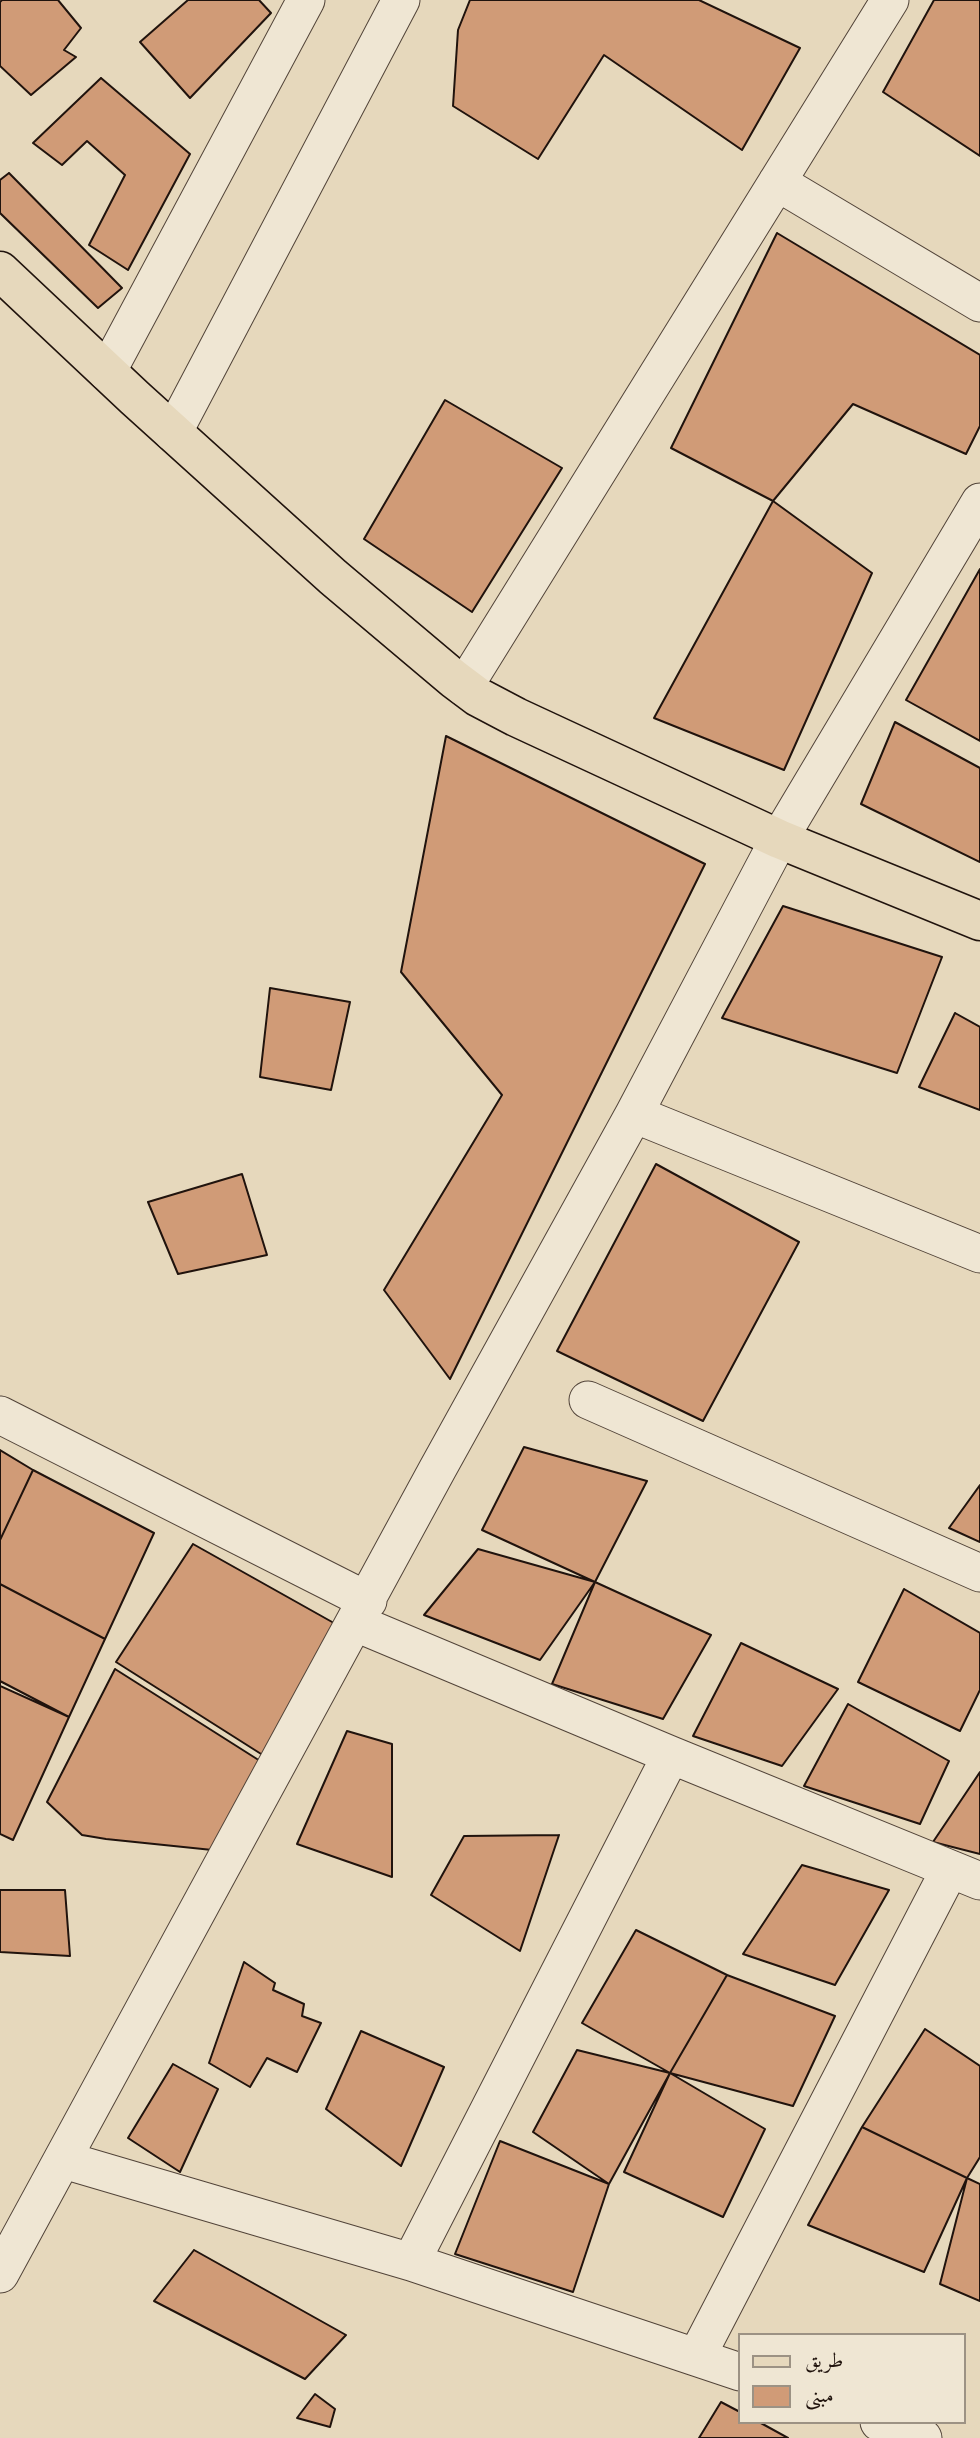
<!DOCTYPE html>
<html>
<head>
<meta charset="utf-8">
<style>
  body { margin:0 }
  #map { position:relative; width:980px; height:2438px; overflow:hidden; background:#e6d8bc; font-family:"Old Standard TT",Amiri,serif }
  canvas { display:block }
  .legend { position:absolute; left:738px; top:2333px; width:228px; height:91px; box-sizing:border-box; background:#efe6d3; border:2px solid #9c9284; margin:0; padding:9px 12px; list-style:none; font-size:21px; color:#20130d }
  .legend li { display:flex; align-items:center; gap:14px; height:35px }
  .legend b { width:35px; border:2px solid #9c9284 }
</style>
</head>
<body>
<div id="map">
<canvas width="980" height="2438"></canvas>
<ul class="legend">
<li><b style="height:9px;background:#e6d8bc"></b>طريق</li>
<li><b style="height:19px;background:#d09b77"></b>مبنى</li>
</ul>
</div>
<script>
const ctx = document.querySelector('canvas').getContext('2d');
ctx.lineJoin = 'round';
function paint(path, color) { ctx.fillStyle = color; ctx.fill(path, 'evenodd'); }
const toPath = rows => new Path2D(rows.map(r => 'M' + r).join(''));
function strokePath(path, color, width, dash) { ctx.strokeStyle = color; ctx.lineWidth = width; ctx.lineCap = dash ? 'butt' : 'round'; ctx.setLineDash(dash || []); ctx.stroke(path); }
const building = toPath([
  [2,0,58,0,81,28,64,50,76,57,31,95,0,66,0,2,2,0],
  [188,0,259,0,271,13,190,98,140,42,188,0],
  [470,0,699,0,800,48,742,150,604,55,538,159,453,106,458,30,470,0],
  [934,0,980,0,980,156,883,92,934,0],
  [101,78,190,154,128,270,89,245,125,175,87,141,62,165,33,143,101,78],
  [9,173,122,288,98,308,0,213,0,180,9,173],
  [777,233,980,355,980,426,966,454,853,404,773,501,671,448,777,233],
  [445,400,562,468,472,612,364,539,445,400],
  [773,501,872,573,784,770,654,718,773,501],
  [980,569,980,741,906,700,980,569],
  [895,722,980,768,980,862,861,804,895,722],
  [446,736,705,864,450,1379,384,1290,502,1095,401,972,446,736],
  [783,906,942,957,897,1073,722,1018,783,906],
  [270,988,350,1002,331,1090,260,1077,270,988],
  [955,1013,980,1027,980,1110,919,1087,955,1013],
  [656,1164,799,1242,703,1421,557,1351,656,1164],
  [242,1174,267,1255,178,1274,148,1202,242,1174],
  [524,1447,647,1481,595,1582,482,1530,524,1447],
  [0,1450,33,1470,0,1540,0,1450],
  [33,1470,154,1533,105,1639,0,1584,0,1540,33,1470],
  [980,1485,980,1542,949,1528,980,1485],
  [193,1544,341,1627,269,1759,116,1662,193,1544],
  [478,1549,595,1582,540,1660,424,1615,478,1549],
  [595,1582,711,1635,663,1719,552,1684,595,1582],
  [0,1584,105,1639,69,1717,0,1686,0,1584],
  [904,1589,980,1633,980,1690,960,1731,858,1682,904,1589],
  [741,1643,838,1689,782,1766,693,1736,741,1643],
  [115,1669,268,1766,222,1851,106,1839,82,1835,47,1802,115,1669],
  [0,1681,69,1717,13,1840,0,1834,0,1681],
  [848,1704,949,1761,920,1824,804,1786,848,1704],
  [347,1731,392,1744,392,1877,297,1844,347,1731],
  [980,1772,980,1854,933,1842,980,1772],
  [559,1835,520,1951,431,1895,464,1836,559,1835],
  [802,1865,889,1890,835,1985,743,1954,802,1865],
  [0,1890,65,1890,70,1956,0,1952,0,1890],
  [636,1930,727,1975,670,2073,582,2023,636,1930],
  [244,1962,275,1983,273,1990,304,2004,302,2016,321,2023,297,2072,267,2058,250,2087,209,2063,244,1962],
  [727,1975,835,2016,793,2106,670,2073,727,1975],
  [925,2029,980,2066,980,2157,967,2178,862,2127,925,2029],
  [361,2031,444,2067,401,2166,326,2109,361,2031],
  [577,2050,670,2073,609,2184,533,2132,577,2050],
  [173,2064,218,2089,180,2172,128,2138,173,2064],
  [670,2073,765,2129,723,2217,624,2172,670,2073],
  [862,2127,967,2178,924,2272,808,2225,862,2127],
  [500,2141,609,2184,573,2292,455,2254,500,2141],
  [967,2178,980,2184,980,2301,940,2284,967,2178],
  [194,2250,346,2335,305,2379,154,2301,194,2250],
  [315,2394,335,2409,330,2427,297,2418,315,2394],
  [721,2402,740,2412,740,2422,759,2422,788,2438,699,2438,721,2402]
]);
const minor = toPath([
  [777,182,980,303],
  [107,372,306,0],
  [173,433,401,0],
  [464,687,890,0],
  [634,1114,980,1254],
  [588,1400,980,1573],
  [0,1415,368,1601],
  [356,1623,671,1755,980,1881],
  [64,2160,411,2262,740,2372],
  [411,2262,671,1755],
  [0,2274,437,1470,634,1114,779,839,980,502],
  [697,2356,950,1869],
  [879,2422,923,2438]
]);
const major = toPath([
  [0,271,135,398,333,577,454,679,478,697,516,717,779,839,980,921]
]);
paint(building, '#d09b77');
strokePath(building, '#20130d', 2);
strokePath(minor, '#524439', 39);
strokePath(major, '#20130d', 41);
strokePath(minor, '#efe6d3', 37);
strokePath(major, '#e6d8bc', 38);
</script>
</body>
</html>
